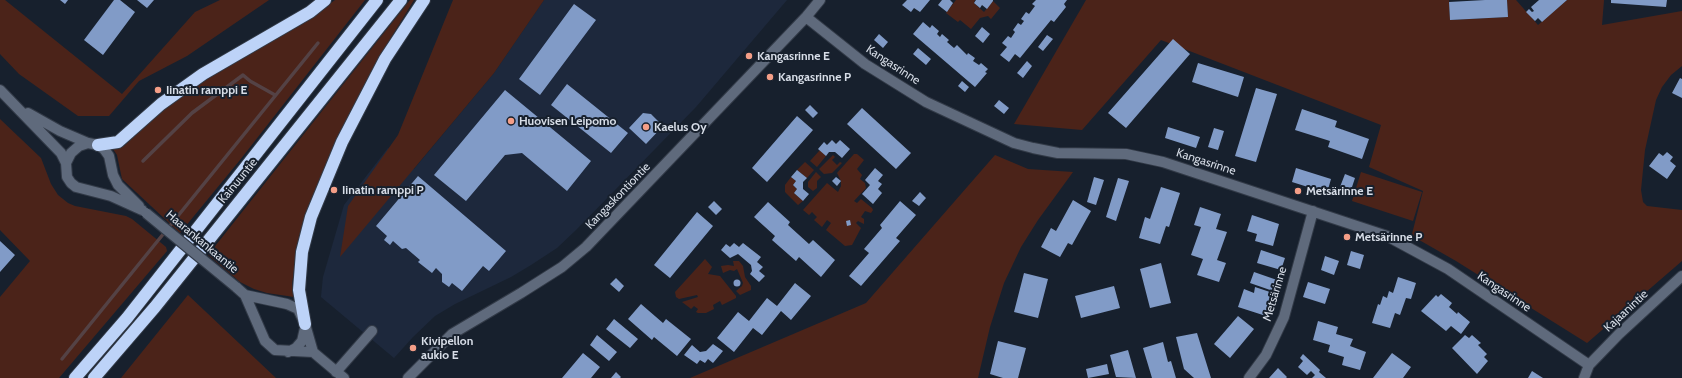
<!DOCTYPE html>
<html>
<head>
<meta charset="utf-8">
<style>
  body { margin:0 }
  canvas { display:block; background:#17202d }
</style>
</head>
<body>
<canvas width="1682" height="378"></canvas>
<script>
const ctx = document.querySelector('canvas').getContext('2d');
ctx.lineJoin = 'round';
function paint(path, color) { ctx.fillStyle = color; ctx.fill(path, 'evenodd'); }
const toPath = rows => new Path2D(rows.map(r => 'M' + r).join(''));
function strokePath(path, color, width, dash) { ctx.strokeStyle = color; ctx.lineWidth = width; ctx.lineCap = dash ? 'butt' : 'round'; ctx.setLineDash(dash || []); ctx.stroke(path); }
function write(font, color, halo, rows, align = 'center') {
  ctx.font = font + ' Cabin,sans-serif'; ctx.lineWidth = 4; ctx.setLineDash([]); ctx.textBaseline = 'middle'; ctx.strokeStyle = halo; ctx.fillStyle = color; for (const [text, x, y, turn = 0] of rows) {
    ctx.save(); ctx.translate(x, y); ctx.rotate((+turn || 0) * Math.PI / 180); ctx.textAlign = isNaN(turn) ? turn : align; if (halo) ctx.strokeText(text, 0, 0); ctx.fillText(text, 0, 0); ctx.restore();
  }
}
const built = toPath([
  [544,0,787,0,696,107,576,230,557,248,531,265,511,277,455,304,435,316,413,337,394,358,321,297,323,277,344,205,388,148,414,169,494,73]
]);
const green = toPath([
  [0,0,5,0,122,94,195,12,220,0,269,0,187,56,139,81,109,116,78,116,19,74,0,54],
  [335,0,365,0,240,160,180,233,122,179,117,155,113,149,124,146,163,108,205,77,313,16],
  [410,0,414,0,381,54,338,137,297,249,292,284,294,297,267,293,254,289,240,282,208,255],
  [453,0,544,0,494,73,340,257,348,206,398,135],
  [956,0,975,0,974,3,984,12,993,1,1000,8,991,19,988,16,980,18,971,29,960,20,958,22,946,13],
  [1086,0,1449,0,1450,20,1508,17,1507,0,1516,0,1538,25,1567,0,1604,0,1602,25,1682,11,1682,66,1671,75,1662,87,1656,100,1645,150,1641,190,1643,202,1647,206,1682,210,1682,261,1587,343,1456,261,1414,237,1412,234,1423,191,1369,167,1381,125,1161,40,1082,130,1014,124],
  [0,119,41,158,51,184,58,195,68,203,75,206,126,216,132,219,166,247,167,251,59,378,0,378,0,297,30,261,0,230],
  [820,150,826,156,817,167,810,161],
  [854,154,857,154,864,160,857,169,862,175,860,179,865,183,866,188,854,201,857,203,861,199,872,208,873,210,871,213,865,211,861,217,864,219,864,224,858,221,856,223,861,228,852,245,845,246,826,230,831,223,827,220,822,227,814,220,817,217,812,212,809,215,803,210,827,183,838,192,841,186,841,181,837,173],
  [833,155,835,157,832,160,837,165,840,162,842,163,832,173,824,174,819,169],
  [995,155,1028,169,1073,172,1038,220,1021,247,1004,283,990,327,978,378,690,378,866,303],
  [805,162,814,170,807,178,797,170],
  [816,172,821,177,817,181,817,188,813,191,808,187,808,182],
  [1361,172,1422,192,1413,221,1352,201],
  [791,177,796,181,793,185,797,189,794,193,803,201,798,205,785,192,785,185],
  [705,259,712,267,708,274,720,276,736,296,736,298,722,305,720,301,713,305,714,309,706,313,698,313,696,312,698,309,694,306,691,309,690,308,682,302,698,297,697,295,679,299,676,297,675,292],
  [733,261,739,261,743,266,745,277,751,286,751,290,740,295,736,291,742,286,743,283,737,269,734,271,730,270,723,273,721,266,728,265,734,266],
  [188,295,276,378,121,378]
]);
const stream = toPath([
  [143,161,192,113,243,75,250,81,275,95],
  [62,359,318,43]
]);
const building = toPath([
  [60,0,68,0,65,4],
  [114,0,120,0,135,12,103,55,84,40],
  [137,0,154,0,147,8],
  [907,0,930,0,920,12,914,8,911,12,902,5],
  [942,0,950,0,953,3,947,12,938,5],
  [976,0,993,0,993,1,987,9,982,5,980,8,974,3],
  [1036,0,1067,0,1064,4,1066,7,1054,22,1051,20,1020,58,1015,54,1009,62,1000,55,1007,47,1002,43,1008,36,1011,38,1015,32,1013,30,1018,23,1021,25,1024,21,1021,19,1026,12,1029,14,1035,6,1032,4],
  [1485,0,1507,0,1508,17,1450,20,1449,2],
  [1539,0,1567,0,1542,22,1538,18,1535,21,1526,12,1529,9,1532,12,1534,11,1531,7],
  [1611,0,1667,0,1666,7,1611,3],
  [574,4,596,20,540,95,519,79],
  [923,22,930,28,932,25,939,31,937,34,940,37,942,34,949,40,947,42,954,48,957,45,967,55,968,53,975,58,973,61,979,65,981,63,988,69,985,72,987,73,975,87,913,34],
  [982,27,990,34,983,43,975,36],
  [879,34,888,42,883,48,874,40],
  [1047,35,1053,39,1043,51,1038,47],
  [1173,39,1190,54,1126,128,1108,113],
  [918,48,931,59,926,65,913,54],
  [1027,61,1032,66,1023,78,1017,73],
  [1198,63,1244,77,1238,97,1192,82],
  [1680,78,1682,79,1682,98,1672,93],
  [962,81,969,87,965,92,958,86],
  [567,84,628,133,611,153,551,105],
  [1256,88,1277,94,1256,162,1235,156],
  [505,90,591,161,567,191,522,153,505,155,466,201,434,175],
  [999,100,1009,108,1004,114,994,106],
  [810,105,818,113,813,118,805,110],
  [862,108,911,153,896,169,847,124],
  [1302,109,1337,121,1335,127,1369,139,1362,159,1328,147,1330,141,1295,130],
  [643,113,651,114,663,126,646,144,629,128],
  [797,116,813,130,767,182,752,168],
  [1168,127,1200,137,1196,148,1165,138],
  [1214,128,1224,131,1218,150,1208,147],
  [832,140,836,144,840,140,850,149,842,158,835,152,829,152,826,156,818,149,824,142,827,145],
  [1667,152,1673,157,1670,161,1676,166,1667,179,1649,166,1659,153,1663,156],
  [875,168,883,175,878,181,882,184,878,189,882,193,873,204,862,194,870,185,865,180],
  [1296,168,1331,179,1327,193,1292,182],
  [797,170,807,178,803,182,803,189,809,194,803,201,794,193,797,189,793,185,796,181,791,177],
  [1345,174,1355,178,1349,196,1338,192],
  [418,176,506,251,489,271,483,266,462,291,452,283,449,287,442,282,442,274,436,268,432,273,418,262,420,260,406,248,402,249,393,241,390,245,384,240,387,236,376,226],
  [836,177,841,181,837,186,832,181],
  [1094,177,1104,180,1096,205,1087,202],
  [1118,178,1129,181,1116,221,1106,217],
  [1161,187,1180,193,1169,227,1166,226,1160,244,1139,238,1145,217,1150,219],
  [920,192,926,198,919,206,912,201],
  [1073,200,1091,211,1072,245,1068,243,1060,257,1041,247,1051,228,1056,231],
  [714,201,722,209,716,215,708,207],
  [900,201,916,215,896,238,900,241,861,286,849,276,869,253,864,249,882,228,880,225],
  [768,202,790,222,788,225,809,244,813,240,835,260,821,277,799,257,796,261,772,240,775,236,754,217],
  [1200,207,1221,214,1216,229,1227,232,1217,260,1226,263,1219,282,1197,275,1203,259,1191,255,1201,227,1194,225],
  [697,212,713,226,670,278,654,265],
  [1252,215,1279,224,1273,246,1255,241,1257,234,1247,231],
  [850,220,851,225,847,226,846,221],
  [0,241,15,255,0,272],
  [734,243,739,247,743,243,761,257,757,262,763,267,759,271,765,276,759,282,750,274,752,271,751,265,738,254,730,258,721,250,726,244,730,247],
  [1261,250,1285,258,1281,270,1257,263],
  [1351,251,1364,255,1360,269,1347,265],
  [1325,256,1339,261,1334,275,1321,270],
  [1161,263,1171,303,1150,308,1140,269],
  [1254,272,1277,280,1273,291,1250,283],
  [1024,273,1048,279,1038,318,1014,312],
  [1398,277,1416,283,1411,299,1406,298,1400,315,1395,313,1390,328,1372,323,1378,304,1380,305,1383,296,1387,298,1389,291,1393,293],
  [616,278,624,286,619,292,610,284],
  '733.5 283a3.5 3.5 0 1 1 7 0a3.5 3.5 0 1 1-7 0Z',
  [1308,282,1330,289,1325,304,1303,297],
  [795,283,811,296,791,320,781,311,762,335,753,328,734,352,717,338,738,312,749,321,767,298,777,306],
  [1114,286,1120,308,1081,318,1075,296],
  [1255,287,1273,293,1266,316,1238,307,1244,289,1254,293],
  [1441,294,1452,303,1449,307,1457,314,1458,312,1470,322,1461,334,1451,326,1446,331,1421,311,1436,295,1438,297],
  [641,304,663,323,666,319,691,339,677,356,654,337,652,340,628,319],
  [1238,316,1254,329,1230,358,1214,344],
  [614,319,638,339,630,348,606,329],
  [1318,321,1338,327,1336,334,1353,339,1350,346,1366,352,1360,370,1342,365,1344,357,1328,352,1330,345,1313,340],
  [1197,333,1211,378,1194,378,1184,369,1176,337],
  [597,335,617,352,609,361,590,345],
  [1465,335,1469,338,1472,335,1481,343,1478,345,1487,354,1484,357,1488,361,1477,374,1452,348],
  [998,341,1026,348,1018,378,1003,378,990,374],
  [1163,342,1168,362,1171,361,1176,378,1152,378,1143,348],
  [713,344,723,351,713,363,708,359,705,363,700,360,697,364,684,355,692,345,700,352,706,351],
  [1128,350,1136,378,1116,377,1110,355],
  [583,353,600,367,591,378,562,378],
  [1392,353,1411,367,1403,378,1373,378],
  [1303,354,1320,370,1319,372,1326,378,1312,378,1315,375,1311,371,1307,375,1298,367,1303,361,1300,358],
  [1107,364,1109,374,1088,378,1086,369],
  [1278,368,1287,377,1286,378,1269,378],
  [1532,371,1543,378,1528,378],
  [616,372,621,377,620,378,611,378]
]);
const minor = toPath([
  [806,17,865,64,926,102,1014,143,1033,148,1058,153,1126,154,1163,162,1387,236,1448,269,1589,365],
  [0,90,61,153,66,163,67,177,71,183,76,187,111,196,142,210],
  [28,113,60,131,88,143,98,145,104,149,109,156,113,175,118,185,139,206],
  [66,163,71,153,79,146,88,143],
  [236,287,245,295,287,304,298,309,305,324,313,352,344,378],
  [245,295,265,341,275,350,313,352],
  [288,352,296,348,302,341,305,328],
  [336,372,372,331],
  [408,378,452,334,521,293,562,267,586,247,806,17,820,0],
  [1249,378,1266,355,1284,317,1313,211],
  [1584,378,1589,365,1619,334,1682,276]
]);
const highway = toPath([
  [98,145,118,142,161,104,203,74,310,12,325,0],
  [305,324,299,290,302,252,311,217,342,142,385,59,424,0],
  [75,378,127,318,377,0],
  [94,378,155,307,401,0]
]);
const minorBridge = toPath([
  [146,213,236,287]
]);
const markers = [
  [749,56,4,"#f49e87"],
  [770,77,4,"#f49e87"],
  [158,90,4,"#f49e87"],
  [511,121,4,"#f49e87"],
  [646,127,4,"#f49e87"],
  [334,190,4,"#f49e87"],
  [1298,191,4,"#f49e87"],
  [1347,237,4,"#f49e87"],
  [413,348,4,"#f49e87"]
];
const poiNames = [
  ["Kangasrinne E",757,56],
  ["Kangasrinne P",778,77],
  ["Iinatin ramppi E",166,90],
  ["Huovisen Leipomo",519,121],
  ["Kaelus Oy",654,127],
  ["Iinatin ramppi P",342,190],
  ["Metsärinne E",1306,191],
  ["Metsärinne P",1355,237],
  ["Kivipellon",421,341],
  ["aukio E",421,355]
];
const streetNames = [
  ["Kangasrinne",893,65,33],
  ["Kangasrinne",1206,162,18],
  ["Kainuuntie",238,181,-51],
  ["Kangaskontiontie",618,196,-46],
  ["Haarankankaantie",202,242,40],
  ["Kangasrinne",1504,292,34],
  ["Metsärinne",1275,294,-73],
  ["Kajaanintie",1626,311,-43]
];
paint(built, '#1d283c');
paint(green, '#4b2319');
strokePath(stream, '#544245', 3.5);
paint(building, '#819bc7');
strokePath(minor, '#323a47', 12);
strokePath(highway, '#323a47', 14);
strokePath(minor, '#5f6a7c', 10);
strokePath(highway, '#bdd3f8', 12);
strokePath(minorBridge, '#323a47', 12, []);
strokePath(minorBridge, '#5f6a7c', 10);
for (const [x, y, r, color] of markers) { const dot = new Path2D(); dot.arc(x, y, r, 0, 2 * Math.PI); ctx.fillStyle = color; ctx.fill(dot); strokePath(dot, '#17202d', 1.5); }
write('bold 12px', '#d7dde7', '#17202d', poiNames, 'left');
write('12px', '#d7dde7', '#17202d', streetNames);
</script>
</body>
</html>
